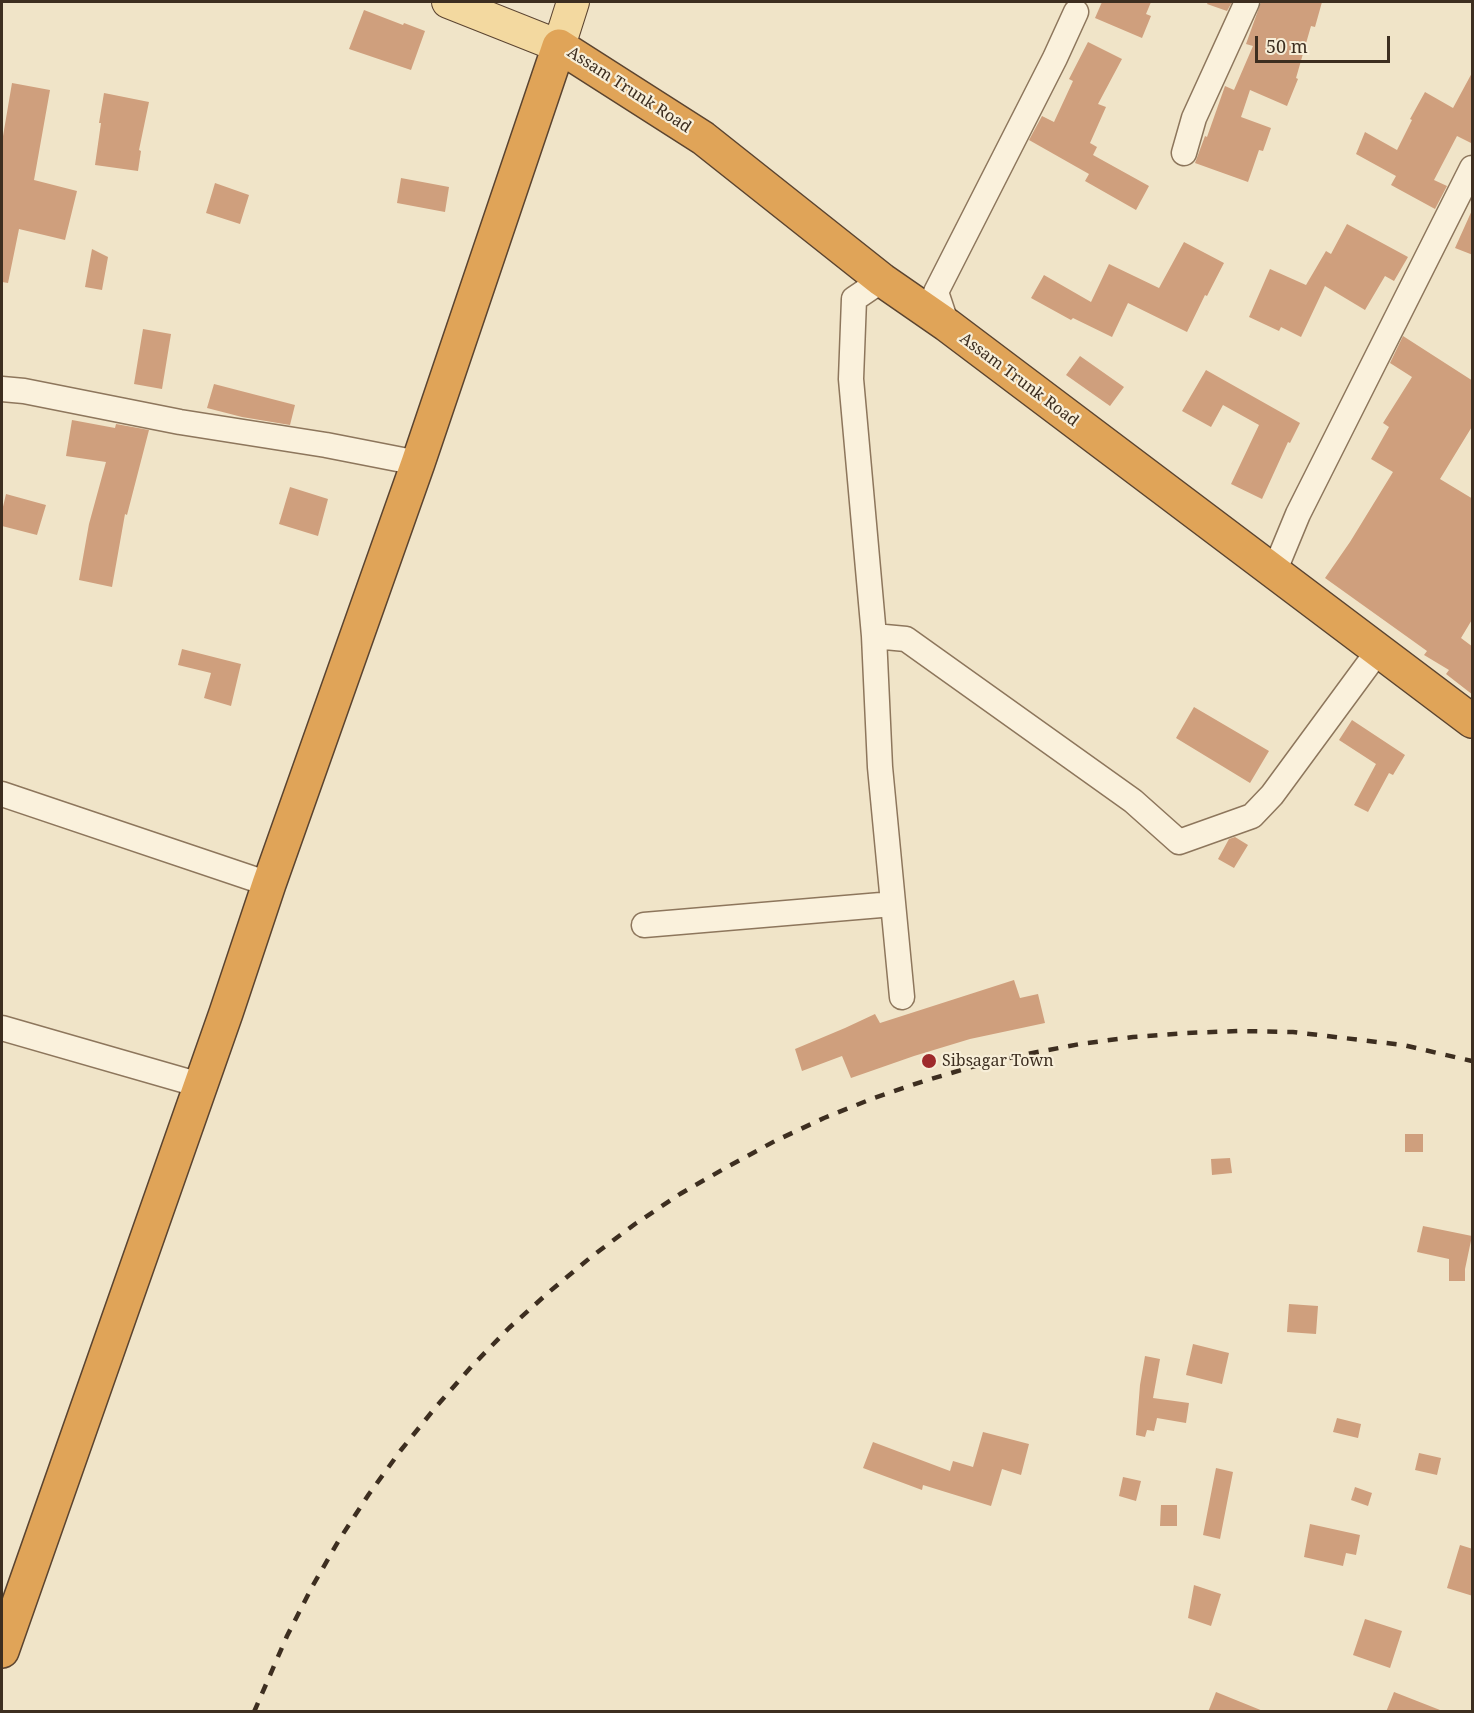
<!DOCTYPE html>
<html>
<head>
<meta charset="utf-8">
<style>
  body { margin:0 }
  #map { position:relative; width:1474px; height:1713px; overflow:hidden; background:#f0e4c8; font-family:"Noto Serif",serif }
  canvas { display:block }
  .frame { position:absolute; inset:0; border:3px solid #3d2e20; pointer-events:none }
  .scale { position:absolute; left:1255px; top:36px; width:135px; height:27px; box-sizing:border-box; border:3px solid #3d2e20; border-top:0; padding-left:8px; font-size:18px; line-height:21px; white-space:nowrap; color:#3d2e20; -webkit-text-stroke:4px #f7eed8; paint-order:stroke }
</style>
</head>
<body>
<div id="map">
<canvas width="1474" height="1713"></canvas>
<div class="frame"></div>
<div class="scale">50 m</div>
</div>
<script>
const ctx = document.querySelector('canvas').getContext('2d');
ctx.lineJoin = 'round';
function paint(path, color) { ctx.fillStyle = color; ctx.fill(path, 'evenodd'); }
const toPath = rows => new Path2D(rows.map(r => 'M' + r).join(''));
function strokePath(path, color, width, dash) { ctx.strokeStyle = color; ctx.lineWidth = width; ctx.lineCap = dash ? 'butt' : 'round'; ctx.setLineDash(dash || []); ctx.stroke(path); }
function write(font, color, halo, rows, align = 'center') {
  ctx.font = font + ' "Noto Serif",serif'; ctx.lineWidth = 4.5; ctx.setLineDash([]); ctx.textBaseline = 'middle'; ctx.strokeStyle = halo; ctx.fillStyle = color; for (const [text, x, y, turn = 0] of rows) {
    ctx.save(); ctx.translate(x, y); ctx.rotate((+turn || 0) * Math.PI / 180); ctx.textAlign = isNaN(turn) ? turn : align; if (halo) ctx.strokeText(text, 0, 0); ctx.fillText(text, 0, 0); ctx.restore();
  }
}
const building = toPath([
  [1102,2,1151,2,1146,14,1151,16,1142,38,1095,18],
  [1208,2,1232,2,1227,11,1207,4],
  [1261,2,1322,2,1315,27,1311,26,1296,78,1298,79,1287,106,1250,90,1241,117,1271,128,1263,151,1259,150,1248,182,1195,163,1205,136,1207,137,1225,86,1234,90,1253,46,1246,44],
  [364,10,403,25,404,23,425,31,411,70,349,49],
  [1088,42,1122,59,1098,104,1106,107,1090,143,1097,147,1093,155,1149,186,1136,210,1085,181,1089,174,1029,140,1042,116,1054,122,1073,81,1069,79],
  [1473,71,1473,144,1457,136,1434,180,1447,186,1435,209,1391,185,1396,176,1356,154,1365,132,1397,150,1412,120,1410,119,1425,92,1453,108],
  [12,83,50,90,34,180,77,191,65,240,19,229,8,283,2,282,2,142],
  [104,93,149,102,139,150,141,151,138,171,95,165,101,123,99,123],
  [401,178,449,187,445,212,397,203],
  [215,183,249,195,240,224,206,213],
  [1473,208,1473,255,1455,248],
  [1347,224,1408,257,1394,281,1385,276,1365,310,1325,286,1301,337,1281,327,1279,331,1249,317,1270,269,1306,285,1326,251,1331,254],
  [1184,242,1224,263,1207,296,1205,295,1187,332,1128,303,1112,337,1073,318,1071,320,1031,298,1044,275,1091,302,1109,264,1159,288],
  [92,249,108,257,102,290,85,287],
  [143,329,171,334,162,389,134,384],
  [1403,336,1473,381,1473,425,1440,479,1473,499,1473,618,1461,638,1473,647,1473,695,1446,674,1449,670,1424,655,1427,651,1325,578,1350,542,1393,472,1371,459,1389,427,1383,423,1412,377,1390,363],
  [1080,356,1124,387,1110,406,1066,375],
  [1206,370,1300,423,1290,443,1288,442,1262,499,1231,484,1259,425,1223,405,1211,427,1182,411],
  [214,384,295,405,290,425,242,417,207,408],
  [72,420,115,428,116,424,149,430,127,515,125,514,112,587,79,580,89,524,106,462,66,456],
  [290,487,328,499,318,536,279,524],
  [6,494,46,505,37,535,2,526,2,511],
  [182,649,241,664,231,706,204,698,211,673,178,665],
  [1194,707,1269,751,1250,783,1176,738],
  [1352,720,1405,755,1393,775,1389,773,1368,812,1354,805,1376,764,1339,740],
  [1235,837,1248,845,1234,868,1218,859,1229,839],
  [1014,980,1020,998,1038,994,1045,1023,970,1039,914,1056,851,1078,842,1056,802,1071,795,1049,845,1028,875,1014,880,1023],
  [1405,1134,1423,1134,1423,1152,1405,1152],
  [1230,1158,1232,1173,1212,1175,1211,1159],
  [1423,1226,1472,1236,1465,1269,1465,1281,1449,1281,1449,1259,1417,1252],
  [1289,1304,1318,1306,1316,1334,1287,1332],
  [1193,1344,1229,1353,1222,1384,1186,1375],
  [1145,1356,1160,1359,1153,1398,1189,1403,1186,1423,1157,1418,1154,1431,1147,1430,1145,1437,1136,1435,1140,1385],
  [1337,1418,1361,1424,1358,1438,1333,1432],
  [983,1432,1029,1444,1021,1475,1002,1469,991,1506,923,1485,922,1490,863,1468,873,1442,950,1471,953,1461,973,1467],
  [1419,1453,1441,1458,1437,1475,1415,1470],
  [1216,1468,1233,1472,1220,1539,1203,1535],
  [1123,1477,1141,1481,1136,1501,1119,1496],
  [1355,1487,1372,1493,1368,1506,1351,1500],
  [1161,1505,1177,1505,1177,1526,1160,1526],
  [1310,1524,1360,1535,1356,1555,1346,1553,1343,1566,1304,1557],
  [1460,1545,1473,1549,1473,1596,1447,1588],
  [1194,1585,1221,1594,1211,1626,1188,1618],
  [1365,1619,1402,1631,1390,1668,1353,1655],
  [1216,1692,1263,1711,1263,1712,1208,1712],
  [1394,1692,1440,1710,1440,1712,1386,1712]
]);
const minor = toPath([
  [1184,153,1194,118,1247,2],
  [882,280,854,299,851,379,874,636,880,767,902,997],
  [947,325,936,292,1055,58,1076,12],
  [2,389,24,391,180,422,326,445,418,463],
  [1274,572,1298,514,1472,168],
  [874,636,906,639,1133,801,1179,842,1252,816,1272,795,1378,651],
  [2,794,269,884],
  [644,925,893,904],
  [2,1028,200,1085]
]);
const major = toPath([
  [448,2,559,46,573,2]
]);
const highway = toPath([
  [2,1651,226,1013,269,884,418,463,559,46,703,138,882,280,947,325,1472,721]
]);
const rail = toPath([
  [254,1712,287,1636,312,1587,339,1540,369,1494,401,1450,435,1408,471,1367,509,1328,549,1292,591,1257,635,1224,680,1194,727,1167,775,1141,824,1118,874,1098,924,1081,975,1066,1027,1054,1080,1044,1133,1037,1186,1033,1239,1031,1293,1032,1403,1045,1472,1061]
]);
const markers = [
  [929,1061,8,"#9e2a2b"]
];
const streetNames = [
  ["Assam Trunk Road",629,90,33],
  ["Assam Trunk Road",1019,380,37]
];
const poiNames = [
  ["Sibsagar Town",942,1061]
];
paint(building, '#cf9f7d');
strokePath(minor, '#8d765c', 27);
strokePath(major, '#5b4430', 34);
strokePath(highway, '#5b4430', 36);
strokePath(minor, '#faf1dc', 24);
strokePath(major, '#f3d9a0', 32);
strokePath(highway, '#e0a458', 33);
strokePath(rail, '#3d2e20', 4.5, [10, 10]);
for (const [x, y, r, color] of markers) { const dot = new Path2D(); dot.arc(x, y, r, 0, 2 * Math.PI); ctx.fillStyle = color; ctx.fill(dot); strokePath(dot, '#f7eed8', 2); }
write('16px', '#3d2e20', '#f7eed8', streetNames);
write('16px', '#3d2e20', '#f7eed8', poiNames, 'left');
</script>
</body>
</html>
